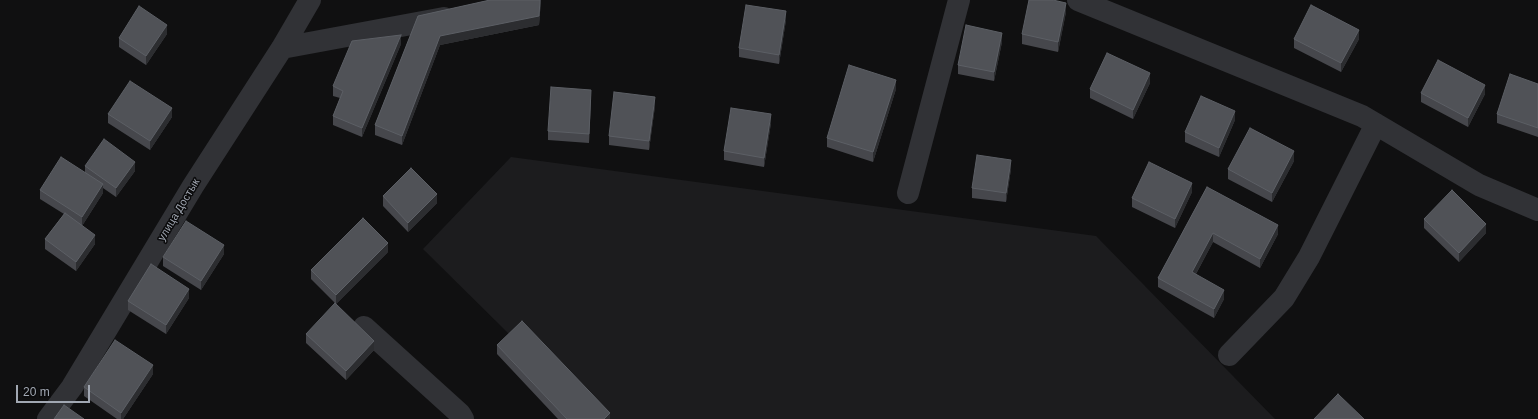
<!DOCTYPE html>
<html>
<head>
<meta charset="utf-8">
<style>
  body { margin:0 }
  #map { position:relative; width:1538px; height:419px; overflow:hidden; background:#101011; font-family:Arial,sans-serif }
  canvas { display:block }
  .scale { position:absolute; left:16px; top:385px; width:74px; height:18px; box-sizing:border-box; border:2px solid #a1a7b2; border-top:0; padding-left:5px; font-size:12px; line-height:14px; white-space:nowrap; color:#a1a7b2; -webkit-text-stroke:3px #0b0b0c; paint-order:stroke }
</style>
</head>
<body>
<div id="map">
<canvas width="1538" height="419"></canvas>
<div class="scale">20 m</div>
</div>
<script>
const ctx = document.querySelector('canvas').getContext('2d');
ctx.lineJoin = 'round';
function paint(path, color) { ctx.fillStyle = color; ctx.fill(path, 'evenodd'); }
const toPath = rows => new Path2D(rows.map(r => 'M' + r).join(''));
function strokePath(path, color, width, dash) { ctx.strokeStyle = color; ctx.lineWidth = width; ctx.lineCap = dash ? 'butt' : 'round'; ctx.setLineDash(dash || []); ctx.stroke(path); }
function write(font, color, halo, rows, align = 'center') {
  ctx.font = font + ' Arial,sans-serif'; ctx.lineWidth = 3; ctx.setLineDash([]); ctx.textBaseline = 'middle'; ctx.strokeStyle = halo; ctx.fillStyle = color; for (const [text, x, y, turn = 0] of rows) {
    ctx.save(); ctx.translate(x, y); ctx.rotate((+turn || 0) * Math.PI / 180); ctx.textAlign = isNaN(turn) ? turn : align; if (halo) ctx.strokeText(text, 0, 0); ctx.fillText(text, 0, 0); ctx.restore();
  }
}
const built = toPath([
  [511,157,1096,236,1275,419,595,419,423,249]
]);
const minor = toPath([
  [1078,0,1362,116,1479,185,1538,210],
  [282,48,444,18],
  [908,193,959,0],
  [364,327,460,414,463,419],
  [1229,355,1284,298,1309,257,1376,124],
  [48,419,72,387,193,186,282,48,310,0]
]);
const wall = toPath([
  [490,0,541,0,539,25,440,45,402,145,375,135,375,125,418,16],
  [1066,12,1058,52,1022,44,1022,34],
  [786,20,779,64,739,57,739,48],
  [167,34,146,65,119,47,119,38],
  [1294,39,1359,39,1341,72,1294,48],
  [1002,42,994,81,958,74,958,65],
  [401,44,362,137,333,125,333,116,340,98,333,96,333,86],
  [1150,83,1133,119,1090,98,1090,89],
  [1538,84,1538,137,1497,123,1497,114],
  [896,89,873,162,827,147,827,138],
  [1421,93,1485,94,1468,127,1421,102],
  [591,99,589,143,548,140,548,131],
  [655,106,649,150,609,145,609,136],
  [108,114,172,117,150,150,108,123],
  [1235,120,1219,157,1185,142,1185,132],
  [771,123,764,167,724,160,724,151],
  [1294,161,1272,202,1228,179,1228,169],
  [85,166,135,171,116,197,103,188,103,193,82,226,95,244,76,271,45,249,45,239,64,214,40,199,40,190,85,172],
  [1011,169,1006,202,972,198,972,188],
  [1207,187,1278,234,1260,268,1213,242,1196,274,1224,299,1214,318,1158,287,1158,278],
  [1192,192,1175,228,1132,207,1132,198],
  [383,196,437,203,408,232,383,206],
  [1424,219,1486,233,1459,262,1424,228],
  [388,252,336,304,311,279,311,270],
  [224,254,201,290,163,266,163,257],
  [189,298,166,334,128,310,128,301],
  [306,334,374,350,346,380,306,343],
  [497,345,610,419,558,419,497,354],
  [153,374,123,419,117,419,84,396,84,387]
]);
const shadedWall = toPath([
  [540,0,541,0,539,25,440,45,402,145,402,136,440,36],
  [1066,3,1066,12,1058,52,1058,42],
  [786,11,786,20,779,64,779,55],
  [167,25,167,34,146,65,146,56],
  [1359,30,1359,39,1341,72,1341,63],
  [1002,33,1002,42,994,81,994,72],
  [401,35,401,44,362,137,362,128],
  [1150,73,1150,83,1133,119,1133,110],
  [896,80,896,89,873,162,873,152],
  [1485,85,1485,94,1468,127,1468,118],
  [591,90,591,99,589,143,589,134],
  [655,97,655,106,649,150,649,141],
  [172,108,172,117,150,150,150,141],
  [1235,111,1235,120,1219,157,1219,148],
  [771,114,771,123,764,167,764,158],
  [1294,151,1294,161,1272,202,1272,193],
  [1011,160,1011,169,1006,202,1006,193],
  [135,162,135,171,116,197,116,188],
  [1192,183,1192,192,1175,228,1175,219],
  [103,184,103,193,82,226,82,217],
  [437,194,437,203,408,232,408,223],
  [1486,224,1486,233,1459,262,1459,253],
  [1278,225,1278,234,1260,268,1260,259],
  [1213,233,1213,242,1192,281,1192,272],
  [95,235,95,244,76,271,76,262],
  [388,243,388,252,336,304,336,295],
  [224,245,224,254,201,290,201,281],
  [189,289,189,298,166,334,166,325],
  [1224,290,1224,299,1214,318,1214,309],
  [374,341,374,350,346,380,346,371],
  [153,365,153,374,123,419,121,419,121,413],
  [610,413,610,419,604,419]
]);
const building = toPath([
  [490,0,540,0,539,16,440,36,402,136,375,125,418,16,490,0],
  [1029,0,1053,0,1066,3,1058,42,1022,34,1029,0],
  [746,5,786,11,779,55,739,48,746,5],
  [1311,5,1359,30,1341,63,1294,39,1311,5],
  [139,6,167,25,146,56,119,38,139,6],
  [966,25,1002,33,994,72,958,65,966,25],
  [401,35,362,128,333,116,343,91,333,86,352,41,401,35],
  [1107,53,1150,73,1133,110,1090,89,1107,53],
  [1438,60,1485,85,1468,118,1421,93,1438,60],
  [849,65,896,80,873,152,827,138,849,65],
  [1510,74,1538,84,1538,128,1497,114,1510,74],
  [130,81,172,108,150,141,108,114,130,81],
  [551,87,591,90,589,134,548,131,551,87],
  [614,92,655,97,649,141,609,136,614,92],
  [1201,96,1235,111,1219,148,1185,132,1201,96],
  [731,108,771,114,764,158,724,151,731,108],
  [1250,128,1294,151,1272,193,1228,169,1250,128],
  [104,139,135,162,116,188,85,166,104,139],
  [977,155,1011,160,1006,193,972,188,977,155],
  [61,157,103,184,82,217,40,190,61,157],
  [1149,162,1192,183,1175,219,1132,198,1149,162],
  [411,168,437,194,408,223,383,196,411,168],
  [1207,187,1278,225,1260,259,1213,233,1192,272,1224,290,1214,309,1158,278,1207,187],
  [1452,190,1486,224,1459,253,1424,219,1452,190],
  [65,213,95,235,76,262,45,239,65,213],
  [363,218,388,243,336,295,311,270,363,218],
  [186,221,224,245,201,281,163,257,186,221],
  [151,264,189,289,166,325,128,301,151,264],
  [335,303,374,341,346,371,306,334,335,303],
  [522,321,610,413,604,419,567,419,497,345,522,321],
  [115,340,153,365,121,413,84,387,115,340],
  [1338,394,1364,419,1314,419,1338,394],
  [64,405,84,419,54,419,64,405]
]);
const streetNames = [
  ["улица Достык",179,210,-59]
];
paint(built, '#1c1c1e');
strokePath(minor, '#313236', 22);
paint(wall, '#46474c');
paint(shadedWall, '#2c2d30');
paint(building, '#505257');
strokePath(building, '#5c5f65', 1);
write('11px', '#a1a7b2', '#0b0b0c', streetNames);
</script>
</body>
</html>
